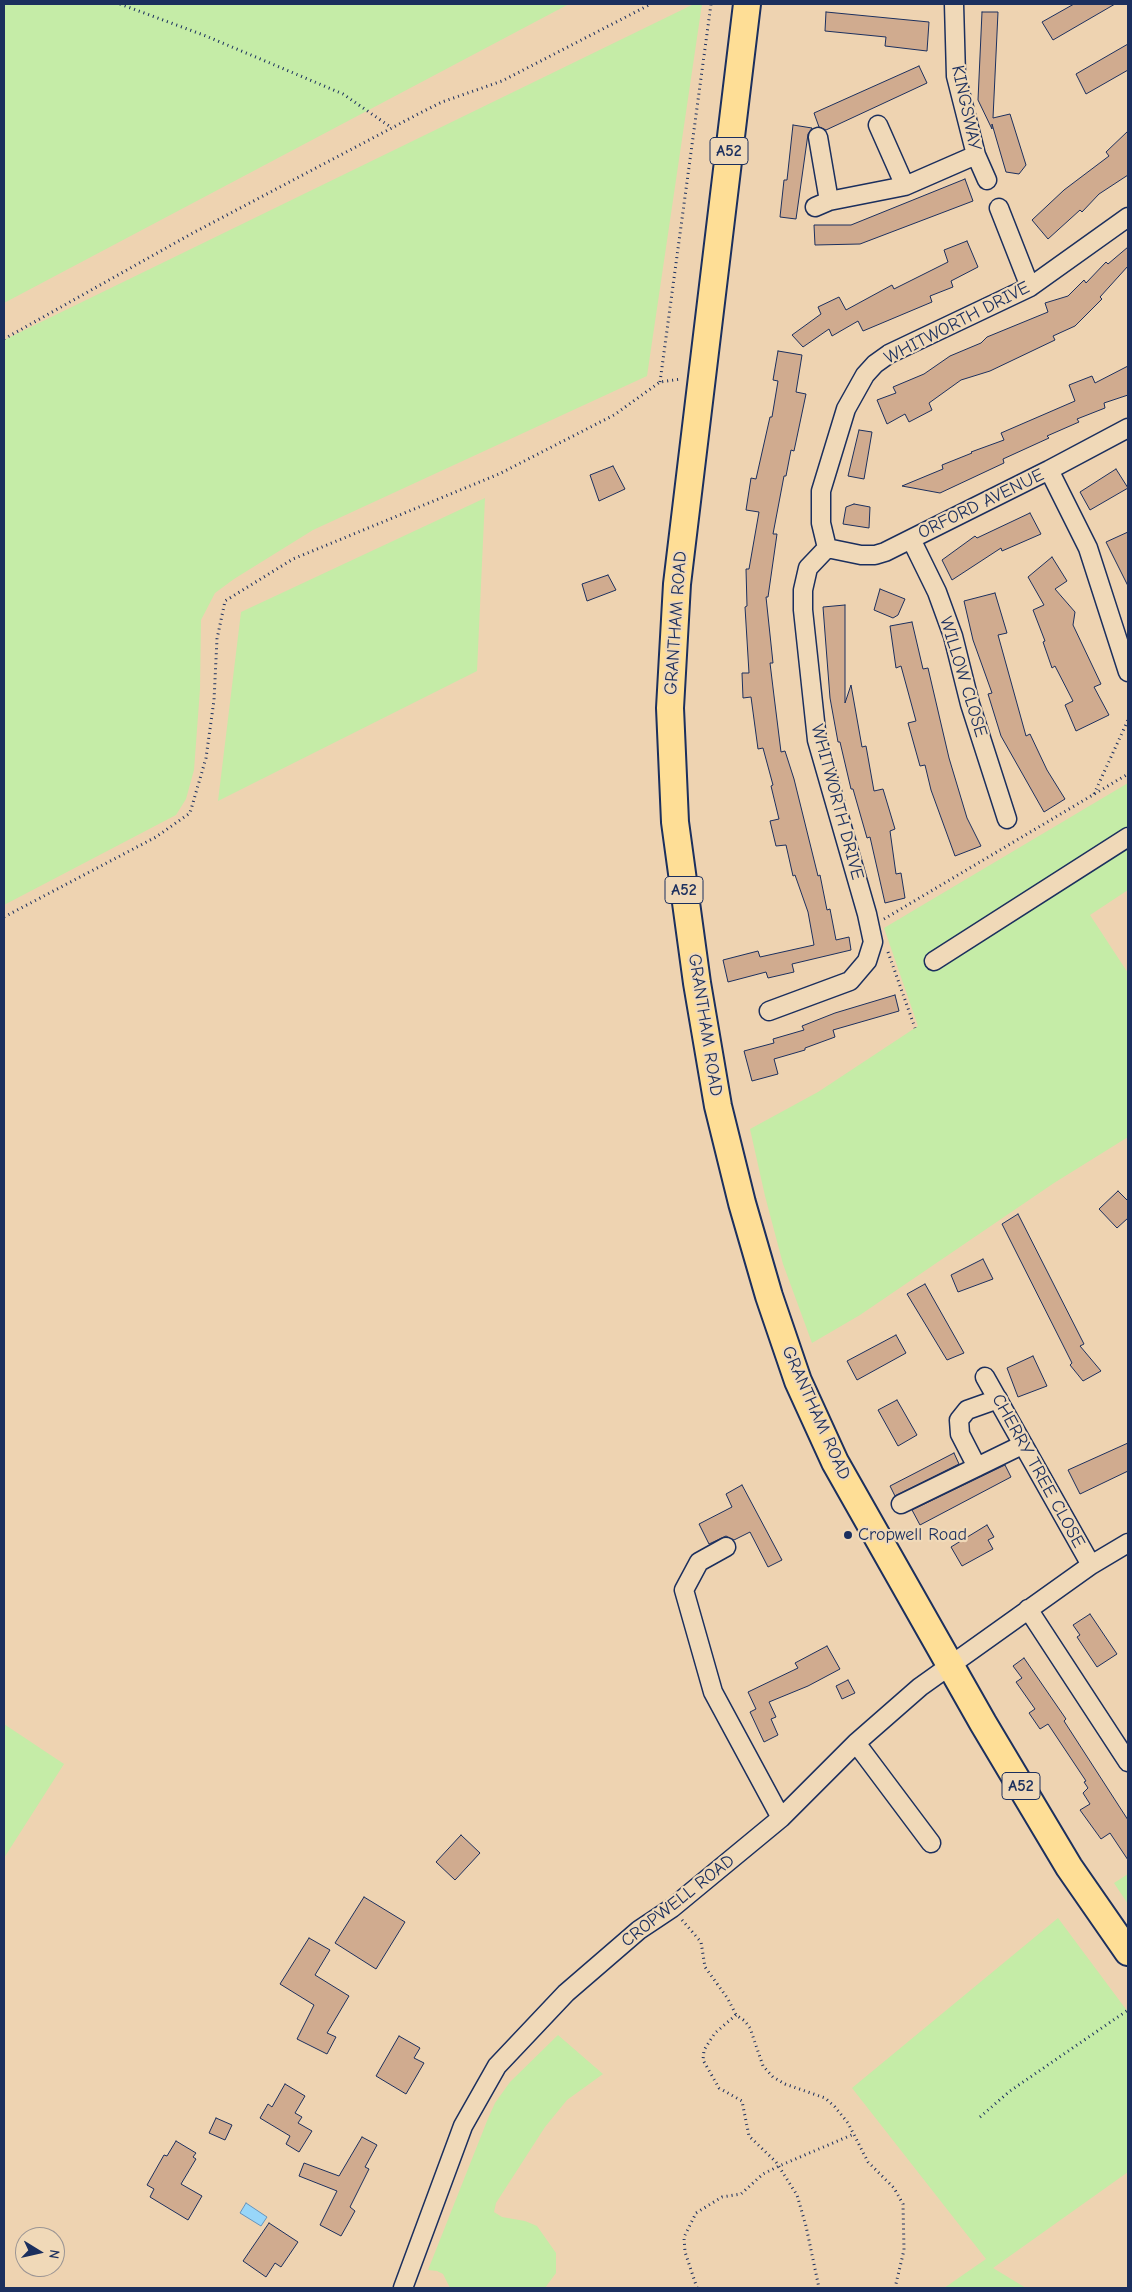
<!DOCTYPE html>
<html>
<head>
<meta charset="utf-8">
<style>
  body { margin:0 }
  #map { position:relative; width:1132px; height:2292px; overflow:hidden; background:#eed3b1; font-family:"Comic Neue",sans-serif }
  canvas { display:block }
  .frame { position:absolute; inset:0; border:5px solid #1b2f5e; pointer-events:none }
  .north { position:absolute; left:15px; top:2227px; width:50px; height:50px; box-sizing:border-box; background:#f0d9b8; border:1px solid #9b9594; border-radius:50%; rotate:99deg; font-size:14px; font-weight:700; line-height:20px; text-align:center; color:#1b2f5e }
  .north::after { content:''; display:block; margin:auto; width:18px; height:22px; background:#1b2f5e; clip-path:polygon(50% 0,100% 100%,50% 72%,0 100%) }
</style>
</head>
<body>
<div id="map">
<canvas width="1132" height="2292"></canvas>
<div class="frame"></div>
<div class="north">N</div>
</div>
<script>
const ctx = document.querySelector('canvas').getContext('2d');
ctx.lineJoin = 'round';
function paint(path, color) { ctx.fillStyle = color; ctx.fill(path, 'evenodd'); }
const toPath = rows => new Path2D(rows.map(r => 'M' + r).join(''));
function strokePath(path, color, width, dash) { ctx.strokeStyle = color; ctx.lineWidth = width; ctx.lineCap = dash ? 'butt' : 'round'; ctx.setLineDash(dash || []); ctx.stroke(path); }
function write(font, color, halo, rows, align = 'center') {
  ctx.font = font + ' "Comic Neue",sans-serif'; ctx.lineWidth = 4.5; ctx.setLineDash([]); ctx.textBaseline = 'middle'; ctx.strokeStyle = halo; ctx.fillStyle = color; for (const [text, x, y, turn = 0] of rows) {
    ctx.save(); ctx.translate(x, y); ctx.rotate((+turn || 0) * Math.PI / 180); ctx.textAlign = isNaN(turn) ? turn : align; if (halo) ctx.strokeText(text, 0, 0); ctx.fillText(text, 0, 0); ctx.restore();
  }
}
const green = toPath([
  [4,4,569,4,4,303],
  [694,4,702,4,647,376,313,530,234,579,215,593,201,620,200,689,194,770,186,799,176,815,4,905,4,340],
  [485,498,477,671,218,801,241,612],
  [1128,783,1128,890,1090,915,1128,973,1128,1137,1054,1183,860,1315,812,1343,783,1264,765,1196,750,1129,818,1092,918,1026,884,928],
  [4,1724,64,1764,4,1858],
  [1128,1874,1128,1904,1114,1883],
  [1058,1918,1128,2012,1128,2172,993,2268,1026,2288,944,2288,986,2259,852,2088],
  [558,2035,603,2074,567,2100,545,2127,496,2203,494,2212,502,2217,525,2221,537,2226,556,2253,556,2273,545,2288,450,2288,443,2274,437,2271,428,2270,487,2121,495,2103,510,2082]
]);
const water = toPath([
  [246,2203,267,2217,261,2226,240,2213,246,2203]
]);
const building = toPath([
  [1074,4,1115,4,1053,40,1042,22,1074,4],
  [826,12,929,22,927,51,885,46,886,37,825,31,826,12],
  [982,12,998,12,993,118,1010,114,1026,165,1019,174,1006,172,992,124,992,129,978,100,982,12],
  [1128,44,1128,70,1086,94,1076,74,1128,44],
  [919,66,927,83,826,130,819,127,814,113,919,66],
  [793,125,812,128,808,134,796,219,780,217,784,180,787,180,793,125],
  [1128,131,1128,175,1099,194,1082,212,1080,210,1048,239,1032,220,1064,190,1109,156,1106,152,1128,131],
  [965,179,973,201,860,244,815,245,814,225,851,225,965,179],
  [967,241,978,267,951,281,953,287,930,296,932,302,863,331,858,321,832,336,829,329,803,347,792,335,821,314,818,307,839,297,846,310,892,285,894,289,948,262,944,250,967,241],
  [1128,247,1128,266,1100,297,1102,299,1075,326,1053,336,1055,340,990,371,961,380,929,403,932,410,909,422,905,414,887,424,877,400,896,393,893,387,924,374,950,356,981,343,987,337,1048,312,1045,303,1068,296,1084,280,1086,283,1106,262,1108,264,1128,247],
  [778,351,802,355,796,392,806,394,794,451,791,450,786,476,784,476,773,534,777,534,768,597,766,597,773,663,770,663,774,696,781,752,785,751,794,779,818,876,820,875,827,910,830,909,836,940,849,937,851,950,792,964,794,972,768,978,766,972,728,982,723,960,758,951,760,957,814,945,808,912,795,875,793,876,786,845,776,846,770,821,779,819,771,786,773,785,763,748,758,749,751,697,743,698,742,673,749,673,745,607,747,606,746,569,749,569,759,512,746,510,751,478,756,479,770,417,772,417,778,381,773,380,778,351],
  [1128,366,1128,395,1104,403,1105,408,1077,419,1079,422,1047,436,1049,438,1003,459,1004,463,940,493,902,486,943,469,942,465,972,453,971,452,1004,440,1001,433,1075,401,1069,385,1092,376,1095,383,1128,366],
  [859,430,872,432,864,479,848,476,859,430],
  [613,466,625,489,599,501,590,475,613,466],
  [1116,469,1128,488,1090,510,1080,492,1116,469],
  [854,504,870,507,869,528,843,524,846,507,854,504],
  [1030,513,1041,534,1002,551,1001,548,952,580,942,560,975,536,977,538,1030,513],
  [1128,532,1128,586,1106,542,1128,532],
  [1052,557,1067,581,1055,589,1075,612,1073,625,1101,684,1094,687,1109,715,1076,731,1065,705,1073,701,1055,666,1052,668,1043,642,1045,641,1033,610,1044,605,1028,577,1052,557],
  [608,575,616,590,587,601,582,584,608,575],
  [880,589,905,599,898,615,893,618,874,610,880,589],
  [995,593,1007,633,998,635,1026,736,1030,734,1047,770,1065,799,1044,812,1001,736,988,694,992,693,973,640,964,601,995,593],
  [845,605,845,703,851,685,862,747,866,746,874,791,883,789,895,829,890,831,896,874,901,873,905,898,885,903,870,837,867,838,853,789,851,789,840,742,838,742,830,698,823,607,845,605],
  [912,622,923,669,928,668,949,758,967,818,981,846,955,856,931,790,925,765,920,766,908,723,916,721,901,666,896,668,890,626,912,622],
  [895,995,899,1011,833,1030,835,1037,805,1048,805,1050,774,1059,778,1074,752,1081,744,1051,774,1043,773,1039,804,1030,802,1026,835,1013,895,995],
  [1118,1191,1128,1201,1128,1218,1117,1228,1099,1209,1118,1191],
  [1018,1214,1084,1344,1080,1346,1101,1371,1083,1381,1070,1365,1072,1363,1002,1224,1018,1214],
  [983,1259,993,1279,958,1292,951,1275,983,1259],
  [925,1284,964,1353,947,1360,907,1294,925,1284],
  [896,1335,906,1353,857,1380,847,1361,896,1335],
  [1033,1356,1047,1386,1018,1397,1007,1368,1033,1356],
  [897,1400,917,1435,898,1446,878,1410,897,1400],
  [1128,1443,1128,1471,1080,1494,1068,1470,1128,1443],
  [954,1453,959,1464,895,1496,890,1486,954,1453],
  [1005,1465,1011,1477,920,1525,912,1510,1005,1465],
  [742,1485,782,1560,768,1567,750,1532,734,1540,726,1536,709,1544,699,1524,732,1507,726,1494,742,1485],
  [987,1525,994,1537,988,1540,993,1549,962,1566,951,1547,987,1525],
  [1090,1614,1117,1654,1097,1667,1077,1637,1080,1635,1073,1625,1090,1614],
  [827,1646,840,1669,808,1686,769,1702,776,1717,771,1719,778,1735,764,1742,750,1712,756,1709,748,1692,798,1668,795,1663,827,1646],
  [1024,1658,1066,1719,1064,1721,1128,1820,1128,1860,1110,1833,1101,1839,1080,1810,1090,1804,1083,1793,1088,1788,1084,1782,1086,1781,1048,1724,1040,1729,1029,1713,1035,1709,1016,1682,1022,1678,1013,1666,1024,1658],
  [848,1680,855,1693,842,1699,836,1686,848,1680],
  [461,1835,480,1853,455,1880,436,1862,461,1835],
  [364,1897,405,1922,376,1969,335,1943,364,1897],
  [309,1938,330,1950,315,1975,349,1996,327,2033,336,2037,327,2054,297,2039,314,2005,280,1984,309,1938],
  [399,2036,420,2048,414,2058,424,2063,406,2094,376,2076,399,2036],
  [285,2084,305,2096,295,2113,302,2117,298,2123,312,2131,299,2152,286,2144,290,2136,260,2118,268,2104,272,2107,285,2084],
  [216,2118,232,2125,225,2140,209,2133,216,2118],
  [362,2137,377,2145,365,2167,369,2169,350,2207,355,2211,341,2236,320,2225,337,2191,299,2176,304,2163,339,2176,362,2137],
  [176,2141,196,2153,193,2157,196,2159,181,2184,202,2196,188,2220,150,2197,154,2189,147,2185,164,2155,167,2156,176,2141],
  [269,2223,298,2242,281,2267,275,2263,266,2277,243,2261,269,2223]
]);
const path = toPath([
  [120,4,206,36,343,94,392,128],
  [4,339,191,234,422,112,442,102,502,81,651,4],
  [660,382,711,4],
  [1094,794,1128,720],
  [4,917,156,837,190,813,206,758,214,700,217,639,225,601,293,559,499,474,614,415,660,382,681,379],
  [884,919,1128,774],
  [888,952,915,1028],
  [682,1920,701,1942,705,1967,728,1999,736,2015,745,2021,750,2028,763,2066,773,2077,785,2084,825,2098,835,2107,848,2123,868,2162,894,2188,903,2204,904,2250,895,2288],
  [736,2015,715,2033,704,2050,703,2060,719,2088,742,2101,749,2136,776,2162,797,2195,806,2226,819,2288],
  [980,2117,1010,2091,1128,2010],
  [697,2288,685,2252,684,2237,696,2213,722,2197,741,2194,763,2174,779,2166,854,2134]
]);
const minor = toPath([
  [954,4,956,76,976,155,987,180],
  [878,125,905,186],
  [829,201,905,186,976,155],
  [815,207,829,201,818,137],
  [999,208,1030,287],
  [1049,470,1088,548,1128,672],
  [911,539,937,592,953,636,970,704,1007,819],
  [827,548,861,555,875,555,885,552,1049,470,1128,428],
  [934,961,1128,837],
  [769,1011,850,981,867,961,873,942,867,914,817,740,803,610,803,590,808,568,827,548,821,523,821,491,846,409,865,375,875,364,889,354,1030,287,1128,217],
  [985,1377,1091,1565],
  [977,1467,960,1434,959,1420,967,1410,998,1399],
  [901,1504,1022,1445],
  [726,1547,699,1562,684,1590,713,1692,781,1818],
  [1028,1609,1128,1762],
  [856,1743,931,1843],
  [403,2288,463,2126,497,2066,566,1993,639,1930,672,1908,781,1818,856,1743,920,1687,1091,1565,1128,1543]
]);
const highway = toPath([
  [747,4,677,584,670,708,675,822,697,983,718,1106,742,1203,769,1296,798,1381,835,1462,983,1723,1069,1867,1128,1952]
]);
const markers = [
  [848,1535,5,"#1b2f5e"]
];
const shields = [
  [729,151,38],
  [684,890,38],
  [1021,1786,38]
];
const shieldNames = [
  ["A52",729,151],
  ["A52",684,890],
  ["A52",1021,1786]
];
const streetNames = [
  ["KINGSWAY",966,108,78],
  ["WHITWORTH DRIVE",957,323,-27],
  ["ORFORD AVENUE",981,504,-26],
  ["GRANTHAM ROAD",676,623,-86],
  ["WILLOW CLOSE",963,677,73],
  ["WHITWORTH DRIVE",837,802,75],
  ["GRANTHAM ROAD",705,1025,81],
  ["GRANTHAM ROAD",816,1413,66],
  ["CHERRY TREE CLOSE",1038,1471,61],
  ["CROPWELL ROAD",678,1901,-38]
];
const poiNames = [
  ["Cropwell Road",858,1535]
];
paint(green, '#c5eca7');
paint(water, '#98d6f9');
strokePath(water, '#6693bb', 1);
paint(building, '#d0ab8f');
strokePath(building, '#1b2f5e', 1);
strokePath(minor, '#1b2f5e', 21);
strokePath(highway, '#1b2f5e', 30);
strokePath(path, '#1b2f5e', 3, [1, 4]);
strokePath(minor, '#f0d9b8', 18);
strokePath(highway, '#fede96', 26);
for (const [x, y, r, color] of markers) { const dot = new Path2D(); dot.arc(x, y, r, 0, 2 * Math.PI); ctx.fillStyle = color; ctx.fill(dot); strokePath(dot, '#f0d9b8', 2); }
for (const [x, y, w] of shields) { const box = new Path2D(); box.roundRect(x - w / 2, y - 13.5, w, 27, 4); ctx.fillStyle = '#f0d9b8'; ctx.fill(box); strokePath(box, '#1b2f5e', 1); }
write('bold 16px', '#1b2f5e', null, shieldNames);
write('18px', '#1b2f5e', '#f0d9b8', streetNames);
write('18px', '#1b2f5e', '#f0d9b8', poiNames, 'left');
</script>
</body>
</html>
